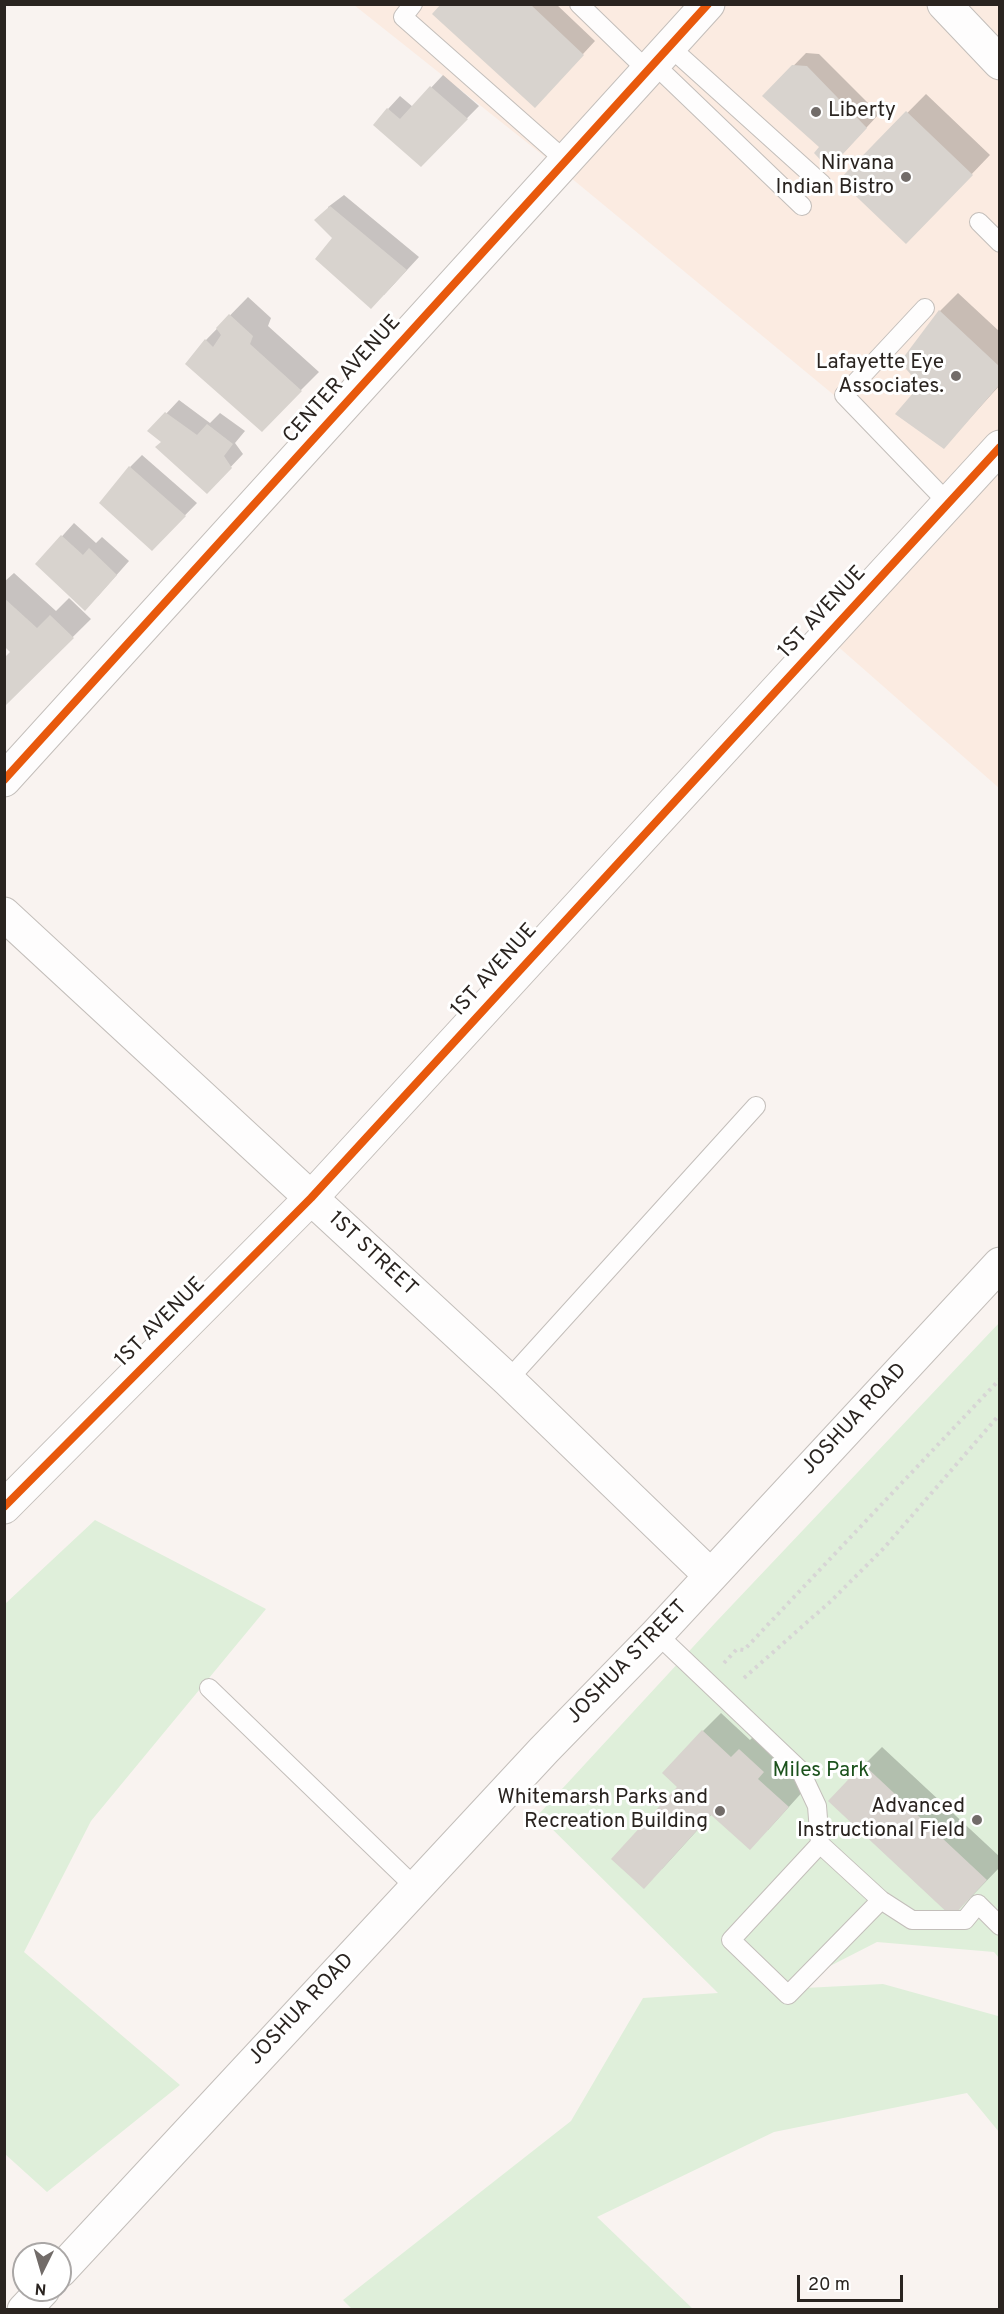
<!DOCTYPE html>
<html>
<head>
<meta charset="utf-8">
<style>
  body { margin:0 }
  #map { position:relative; width:1004px; height:2314px; overflow:hidden; background:#f9f3f0; font-family:Overpass,sans-serif }
  canvas { display:block }
  .frame { position:absolute; inset:0; border:6px solid #2a2420; pointer-events:none }
  .north { position:absolute; left:12px; top:2242px; width:60px; height:60px; box-sizing:border-box; background:#fff; border:2px solid #aaa7a6; border-radius:50%; rotate:185deg; font-size:16px; font-weight:700; line-height:24px; text-align:center; color:#2a2420 }
  .north::after { content:''; display:block; margin:auto; width:21px; height:27px; background:#726c69; clip-path:polygon(50% 0,100% 100%,50% 72%,0 100%) }
  .scale { position:absolute; left:797px; top:2275px; width:106px; height:27px; box-sizing:border-box; border:3px solid #2a2420; border-top:0; padding-left:8px; font-size:18px; line-height:21px; white-space:nowrap; color:#2a2420; -webkit-text-stroke:4px #fff; paint-order:stroke }
</style>
</head>
<body>
<div id="map">
<canvas width="1004" height="2314"></canvas>
<div class="frame"></div>
<div class="north">N</div>
<div class="scale">20 m</div>
</div>
<script>
const ctx = document.querySelector('canvas').getContext('2d');
ctx.lineJoin = 'round';
function paint(path, color) { ctx.fillStyle = color; ctx.fill(path, 'evenodd'); }
const toPath = rows => new Path2D(rows.map(r => 'M' + r).join(''));
function strokePath(path, color, width, dash) { ctx.strokeStyle = color; ctx.lineWidth = width; ctx.lineCap = dash ? 'butt' : 'round'; ctx.setLineDash(dash || []); ctx.stroke(path); }
function write(font, color, halo, rows, align = 'center') {
  ctx.font = font + ' Overpass,sans-serif'; ctx.lineWidth = 6; ctx.setLineDash([]); ctx.textBaseline = 'middle'; ctx.strokeStyle = halo; ctx.fillStyle = color; for (const [text, x, y, turn = 0] of rows) {
    ctx.save(); ctx.translate(x, y); ctx.rotate((+turn || 0) * Math.PI / 180); ctx.textAlign = isNaN(turn) ? turn : align; if (halo) ctx.strokeText(text, 0, 0); ctx.fillText(text, 0, 0); ctx.restore();
  }
}
const built = toPath([
  [354,5,999,5,999,788,826,636,955,495,559,168]
]);
const green = toPath([
  [999,1323,999,1958,994,1952,877,1942,785,1989,883,1984,998,2016,999,2132,967,2093,774,2132,597,2217,693,2309,353,2310,343,2300,571,2121,643,1998,718,1993,538,1815,716,1622],
  [95,1520,266,1609,91,1821,24,1952,180,2085,47,2192,5,2154,5,1604]
]);
const shadow = toPath([
  [443,4,556,4,595,41,547,93],
  [806,53,819,54,879,114,842,154,821,147,764,96],
  [443,75,479,106,421,165,388,109,400,96,413,107],
  [926,94,990,155,924,224,841,180],
  [344,195,419,257,384,295,334,238,328,207],
  [958,293,1000,332,1000,385,944,447,922,385,902,362,940,311],
  [248,297,271,318,268,326,319,372,261,430,187,364,206,340],
  [179,400,210,423,220,413,245,431,235,443,243,454,207,492,163,442,150,431],
  [142,455,197,503,152,549,130,467],
  [74,523,96,543,102,537,129,561,98,596,37,564],
  [14,573,56,611,69,598,91,619,4,705,12,652,4,644,4,582],
  [721,1713,750,1740,758,1732,781,1753,775,1759,806,1788,768,1830,712,1814,662,1869,679,1787,703,1731],
  [882,1747,1000,1857,1000,1867,971,1897,864,1765]
]);
const building = toPath([
  [441,4,530,4,584,55,535,108,432,14],
  [792,65,807,66,867,128,829,169,814,153,819,147,762,96],
  [430,86,468,119,421,167,373,125,387,108,400,119],
  [906,111,973,175,906,244,839,180],
  [330,206,407,270,371,309,315,259,332,238,314,220],
  [939,310,1000,367,1000,384,944,449,895,414,920,385,900,362],
  [229,314,253,336,250,344,302,391,262,432,185,364,205,339,213,347,221,335,216,328],
  [165,412,197,435,207,424,233,444,224,456,232,468,207,494,155,447,161,442,147,431],
  [129,466,186,516,152,551,99,503],
  [61,535,83,555,89,548,117,575,85,611,35,564],
  [4,598,37,628,50,615,74,638,4,707,4,658,10,652,4,646],
  [702,1730,731,1757,739,1749,764,1772,758,1779,789,1807,750,1850,711,1815,644,1889,611,1859,677,1787,662,1773],
  [863,1764,987,1880,952,1917,828,1801]
]);
const path = toPath([
  [724,1663,737,1649,744,1650,1000,1379],
  [744,1678,831,1601,884,1548,1000,1414]
]);
const service = toPath([
  [413,4,403,17,566,161],
  [579,4,648,71],
  [670,47,822,184],
  [654,64,802,206],
  [979,222,1000,243],
  [925,308,844,395,948,503],
  [508,1380,756,1106],
  [657,1634,800,1770,817,1806,820,1844,881,1900,912,1920,965,1920,978,1904,1000,1926],
  [209,1688,416,1888],
  [820,1844,731,1940,788,1995,881,1900]
]);
const minor = toPath([
  [4,780,708,4],
  [4,914,508,1380,710,1575],
  [4,1507,311,1198,1000,447]
]);
const secondary = toPath([
  [60,2271,544,1750,657,1634,1000,1264],
  [24,2310,43,2290]
]);
const primary = toPath([
  [944,4,1000,63]
]);
const cycleway = toPath([
  [4,780,708,4],
  [4,1507,311,1198,1000,447]
]);
const markers = [
  [816,112,6,"#726c69"],
  [906,177,6,"#726c69"],
  [956,376,6,"#726c69"],
  [720,1811,6,"#726c69"],
  [977,1820,6,"#726c69"]
];
const poiNames = [
  ["Liberty",828,112,"left"],
  ["Nirvana",894,165],
  ["Indian Bistro",894,189],
  ["Lafayette Eye",944,364],
  ["Associates.",944,388],
  ["Whitemarsh Parks and",708,1799],
  ["Recreation Building",708,1823],
  ["Advanced",965,1808],
  ["Instructional Field",965,1832]
];
const streetNames = [
  ["CENTER AVENUE",343,380,-48],
  ["1ST AVENUE",823,613,-47],
  ["1ST AVENUE",495,971,-48],
  ["1ST STREET",372,1255,43],
  ["1ST AVENUE",161,1323,-45],
  ["JOSHUA ROAD",855,1420,-47],
  ["JOSHUA STREET",628,1663,-46],
  ["JOSHUA ROAD",302,2010,-47]
];
const parkNames = [
  ["Miles Park",821,1772]
];
paint(built, '#fbebe1');
paint(green, '#dfefda');
paint(shadow, '#0003');
paint(building, '#d8d3ce');
strokePath(service, '#c3beba', 20);
strokePath(minor, '#c3beba', 35);
strokePath(secondary, '#c3beba', 35);
strokePath(primary, '#c3beba', 35);
strokePath(path, '#d7d5d5', 4, [3, 4.5]);
strokePath(service, '#fefdfd', 18);
strokePath(minor, '#fefdfd', 33);
strokePath(secondary, '#fefdfd', 33);
strokePath(primary, '#fefdfd', 33);
strokePath(cycleway, '#e8590c', 8);
for (const [x, y, r, color] of markers) { const dot = new Path2D(); dot.arc(x, y, r, 0, 2 * Math.PI); ctx.fillStyle = color; ctx.fill(dot); strokePath(dot, '#fff', 2); }
write('21px', '#2a2420', '#fff', poiNames, 'right');
write('21px', '#2a2420', '#fff', streetNames);
write('21px', '#1b521c', '#fff', parkNames);
</script>
</body>
</html>
